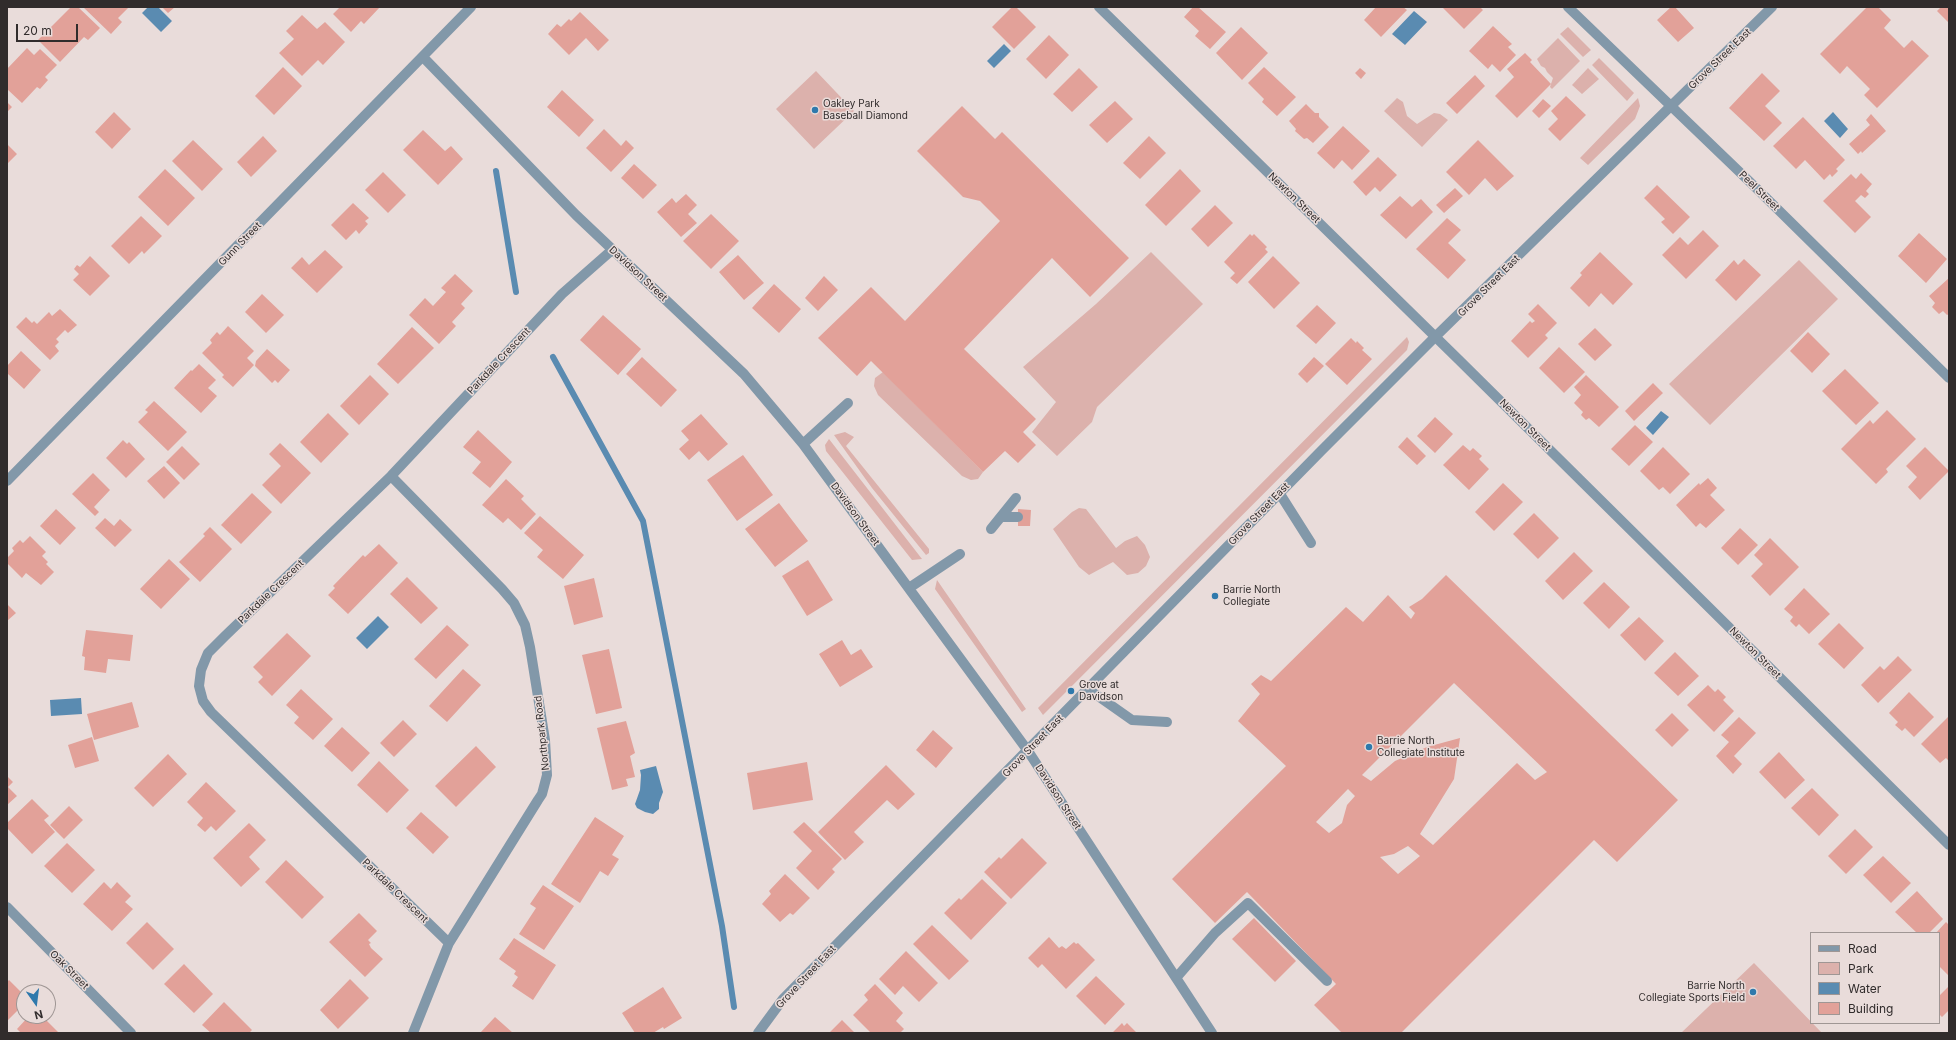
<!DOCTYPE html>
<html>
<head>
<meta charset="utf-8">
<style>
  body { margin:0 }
  #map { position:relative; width:1956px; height:1040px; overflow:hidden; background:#e9dcda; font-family:Inter,sans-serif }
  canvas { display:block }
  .frame { position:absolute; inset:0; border:8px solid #312c2c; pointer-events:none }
  .legend { position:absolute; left:1810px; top:932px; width:130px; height:92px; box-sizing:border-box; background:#e9dcda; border:1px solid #9f9694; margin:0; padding:5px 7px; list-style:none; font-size:12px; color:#312c2c }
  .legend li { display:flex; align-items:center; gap:8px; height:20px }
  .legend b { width:20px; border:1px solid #9f9694 }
  .north { position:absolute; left:16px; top:984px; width:40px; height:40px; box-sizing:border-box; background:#e9dcda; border:1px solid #9f9694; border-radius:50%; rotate:166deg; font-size:11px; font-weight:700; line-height:16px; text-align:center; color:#312c2c }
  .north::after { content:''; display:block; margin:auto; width:14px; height:18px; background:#2f79ac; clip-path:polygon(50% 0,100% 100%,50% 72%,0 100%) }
  .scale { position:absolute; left:16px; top:24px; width:62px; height:18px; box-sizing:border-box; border:2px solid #312c2c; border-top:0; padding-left:5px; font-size:12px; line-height:14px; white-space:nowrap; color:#312c2c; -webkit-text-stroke:3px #e9dcda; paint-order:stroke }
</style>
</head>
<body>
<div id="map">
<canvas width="1956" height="1040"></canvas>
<div class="frame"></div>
<ul class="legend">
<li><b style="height:5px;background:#8298a9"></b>Road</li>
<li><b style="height:11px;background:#dcb1ac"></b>Park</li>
<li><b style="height:11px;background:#5a8bb1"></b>Water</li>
<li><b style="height:11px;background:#e2a199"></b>Building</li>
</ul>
<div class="north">N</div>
<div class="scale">20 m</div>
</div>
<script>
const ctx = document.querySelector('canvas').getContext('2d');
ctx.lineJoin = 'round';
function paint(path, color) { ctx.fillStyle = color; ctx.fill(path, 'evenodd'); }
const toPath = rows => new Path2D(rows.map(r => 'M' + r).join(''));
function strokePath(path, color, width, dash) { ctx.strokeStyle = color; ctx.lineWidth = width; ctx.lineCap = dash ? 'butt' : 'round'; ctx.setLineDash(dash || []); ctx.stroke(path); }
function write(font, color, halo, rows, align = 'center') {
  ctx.font = font + ' Inter,sans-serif'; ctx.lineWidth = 3; ctx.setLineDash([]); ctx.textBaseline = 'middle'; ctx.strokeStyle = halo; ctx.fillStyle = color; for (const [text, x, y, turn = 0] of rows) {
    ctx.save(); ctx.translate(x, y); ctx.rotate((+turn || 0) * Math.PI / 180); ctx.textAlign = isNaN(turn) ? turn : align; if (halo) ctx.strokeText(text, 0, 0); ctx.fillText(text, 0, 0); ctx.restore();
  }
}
const green = toPath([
  [1568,27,1591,50,1583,57,1560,34],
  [1558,38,1580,61,1552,89,1550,87,1553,78,1547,72,1545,68,1541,66,1537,59],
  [1599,58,1634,93,1627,101,1592,65],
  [1588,68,1599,79,1582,94,1572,85],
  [816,71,854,111,814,149,776,109],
  [1397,98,1403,102,1407,116,1417,124,1434,113,1440,114,1448,120,1422,147,1384,111],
  [1638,98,1640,106,1635,119,1588,165,1580,158],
  [1151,252,1203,304,1097,407,1092,422,1057,456,1032,432,1056,402,1023,367,1096,304],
  [1799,260,1838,299,1710,425,1669,384],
  [1407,337,1409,342,1407,350,1043,715,1038,708],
  [883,372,983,472,978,479,971,480,962,476,878,395,874,386,875,378],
  [845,432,854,437,846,446,929,549,929,553,926,555,872,488,834,435],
  [829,439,922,559,912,560,826,451,825,445],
  [1079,508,1086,509,1116,548,1125,541,1137,536,1145,545,1150,557,1146,566,1138,573,1127,575,1113,562,1089,575,1079,567,1053,529,1072,512],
  [937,580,1026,709,1022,712,935,589],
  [1754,963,1822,1033,1681,1033]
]);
const water = toPath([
  [148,7,158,7,172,21,161,32,142,13],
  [1414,11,1427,22,1405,45,1392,34],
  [1004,44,1011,51,994,68,987,61],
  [1833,112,1848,129,1840,138,1824,121],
  [1661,411,1669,417,1653,435,1646,428],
  [378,616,389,627,367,649,356,638],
  [81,698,82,714,51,716,50,700],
  [656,766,663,792,659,803,659,809,653,814,645,812,637,808,635,804,640,790,641,775,640,770]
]);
const stream = toPath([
  [496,171,516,292],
  [553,357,643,521,722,926,734,1007]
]);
const building = toPath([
  [71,7,78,7,100,28,88,40,84,37,60,62,38,40],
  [83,7,129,7,118,18,122,22,111,34],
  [162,7,175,7,168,13],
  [340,7,380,7,364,24,361,21,351,32,333,14],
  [1012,7,1016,7,1036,27,1014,49,992,27],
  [1193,7,1198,7,1226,32,1210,49,1195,36,1199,31,1184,17],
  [1376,7,1403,7,1407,10,1381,37,1364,20],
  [1442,7,1480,7,1483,10,1464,29],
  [1671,7,1675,7,1694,28,1678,42,1657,20],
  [1867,7,1878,7,1891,20,1884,28,1904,48,1912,40,1929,56,1877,108,1864,95,1870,89,1847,66,1840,74,1820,54],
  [1941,7,1949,7,1949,23,1937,11],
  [580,12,609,40,598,51,586,38,569,55,548,34,557,24,561,27,569,19,571,21],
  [302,15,317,29,325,22,345,42,323,65,318,60,302,76,279,53,294,39,286,31],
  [1493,26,1512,44,1508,47,1516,55,1500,72,1492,64,1488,69,1469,51],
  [1241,27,1268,53,1242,80,1216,53],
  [1049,35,1069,55,1046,79,1026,59],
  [27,48,34,55,40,49,57,65,45,77,48,80,40,89,37,87,22,103,7,89,7,69],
  [1525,53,1532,60,1530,62,1551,84,1517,118,1495,96,1514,77,1507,69],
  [283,67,302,86,274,115,255,96],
  [1264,67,1296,97,1277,116,1262,102,1264,99,1248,83],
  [1079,68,1098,87,1072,112,1053,94],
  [1360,68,1366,73,1361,79,1355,73],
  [1762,73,1780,91,1765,106,1782,123,1764,141,1729,108],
  [1475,75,1485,86,1457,114,1446,103],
  [562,90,594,120,579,137,547,107],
  [1566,96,1586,115,1560,141,1548,129,1558,119,1551,111],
  [1543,99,1551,106,1539,118,1532,111],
  [1115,101,1133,119,1107,143,1089,125],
  [7,102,12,107,7,112],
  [1306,104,1315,113,1319,113,1319,117,1329,127,1313,143,1307,138,1304,139,1295,131,1296,129,1289,121],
  [962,106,995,139,1002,132,1129,258,1090,297,1052,258,964,349,1036,419,1023,432,1036,445,1018,463,1005,451,983,472,871,361,857,376,818,338,871,287,905,321,1000,221,980,201,963,197,917,151],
  [114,112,131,129,112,149,95,132],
  [1871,114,1886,131,1862,153,1861,151,1858,154,1849,144,1870,125,1866,120],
  [1803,117,1845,160,1836,169,1838,171,1832,177,1830,174,1824,180,1805,160,1796,169,1773,146],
  [1343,126,1370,151,1352,170,1342,160,1334,169,1317,153],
  [604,129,621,146,626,140,634,148,611,172,586,148],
  [423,130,445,151,451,146,463,159,438,185,403,150],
  [263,136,277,151,251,177,237,162],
  [1149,136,1166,153,1140,179,1123,163],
  [193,140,223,169,202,191,172,161],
  [1478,140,1514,176,1497,191,1485,178,1469,195,1446,172],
  [7,144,17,154,7,164],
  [1378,157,1397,175,1380,192,1375,187,1366,196,1353,182],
  [634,164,657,185,643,199,621,178],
  [165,169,195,198,168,226,138,197],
  [1180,169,1201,191,1166,226,1145,205],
  [383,172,406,195,388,213,365,190],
  [1861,173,1872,184,1866,191,1869,194,1865,198,1861,195,1855,201,1871,217,1855,233,1823,201,1851,174,1856,179],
  [1657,185,1690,217,1673,234,1661,222,1665,219,1644,198],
  [1455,188,1463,196,1444,213,1436,205],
  [686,194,697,205,688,214,697,223,681,237,657,212,672,198,676,203],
  [1400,196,1412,207,1421,199,1433,212,1406,239,1380,215],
  [353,203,369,218,365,221,368,224,359,234,356,230,346,240,331,225],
  [1215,205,1233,223,1208,247,1191,229],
  [711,214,739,241,711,269,683,241],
  [141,216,162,236,144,254,142,251,129,264,111,246],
  [1447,218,1461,230,1448,243,1466,260,1448,279,1416,249],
  [1703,230,1719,246,1686,279,1662,255,1680,237,1688,245],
  [1919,233,1947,259,1926,283,1898,256],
  [1250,234,1252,236,1254,234,1267,247,1265,249,1268,252,1237,284,1230,278,1235,273,1224,262],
  [325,250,343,267,317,293,291,268,302,257,309,265],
  [1600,252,1633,284,1613,305,1601,293,1589,307,1570,288,1582,275,1580,273],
  [738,255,764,283,744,300,719,272],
  [90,256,110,276,90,296,73,280,79,274,74,269,77,265,80,267],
  [1273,256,1300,283,1274,309,1248,282],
  [1744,259,1761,275,1736,301,1715,280,1734,260,1738,265],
  [455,274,473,291,461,304,465,308,452,322,456,326,439,344,409,315,425,298,433,306,446,292,441,288],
  [824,276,838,290,818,311,805,298],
  [1949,278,1949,314,1947,315,1943,311,1939,314,1932,307,1935,303,1929,296],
  [774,284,801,309,779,333,752,308],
  [262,294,284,315,266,333,245,312],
  [1538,304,1557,323,1545,335,1548,338,1528,358,1511,341,1530,321,1532,323,1535,321,1528,314],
  [1317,305,1336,323,1316,344,1296,326],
  [60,309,77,325,68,333,65,330,56,339,59,342,55,346,59,351,50,360,16,327,26,317,32,323,34,321,37,324,49,312,52,316],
  [603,315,641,349,618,375,580,340],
  [228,326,254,351,247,358,254,365,233,387,222,377,224,375,202,353,212,343,210,340,217,332,220,335],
  [412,327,434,348,398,384,377,364],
  [1595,328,1612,345,1595,361,1578,344],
  [1808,332,1830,354,1812,373,1790,351],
  [1351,338,1356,343,1357,341,1364,348,1362,350,1372,359,1347,385,1325,364],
  [1559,347,1585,372,1564,393,1539,368],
  [267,349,290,370,278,383,275,380,272,383,255,366,256,361],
  [21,351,41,370,24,389,7,373,7,366],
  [642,357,677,390,661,407,626,374],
  [1314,357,1324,366,1307,383,1298,374],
  [199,364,216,380,208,388,217,396,201,413,174,388,191,370,192,371],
  [1845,369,1879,403,1856,425,1822,391],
  [370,375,389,394,359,425,340,406],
  [1586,375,1619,407,1599,427,1589,418,1586,420,1581,415,1583,412,1574,403,1581,395,1574,387],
  [1653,383,1663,393,1634,421,1625,411],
  [154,401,187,432,168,451,138,422,148,412,145,410],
  [1887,410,1916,439,1886,469,1888,472,1876,484,1841,449,1870,420,1873,424],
  [328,413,349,434,321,463,300,442],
  [701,414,728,444,708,461,699,451,689,460,679,449,689,440,681,431],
  [1435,417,1453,434,1435,453,1417,436],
  [1635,425,1653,442,1629,466,1611,449],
  [478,430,512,462,490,488,472,473,481,462,463,447],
  [1407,437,1426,456,1417,465,1398,447],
  [123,440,127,444,129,442,145,459,126,478,106,458],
  [280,443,311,473,281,504,262,485,281,466,269,454],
  [1463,445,1470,451,1473,448,1482,456,1479,459,1489,469,1469,490,1443,465],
  [182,446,200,464,184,480,166,462],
  [1663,447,1690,474,1670,494,1663,487,1659,490,1640,471],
  [1925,447,1949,471,1920,500,1908,487,1917,477,1906,466],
  [743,455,773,495,737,521,707,480],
  [164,466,180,483,164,499,147,481],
  [93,473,110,490,94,507,99,512,95,516,72,494],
  [1708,478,1717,488,1710,495,1725,510,1706,528,1700,523,1696,527,1676,505,1699,483,1700,485],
  [506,479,524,496,521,499,536,514,521,530,508,518,503,523,482,505],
  [1503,483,1523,502,1494,531,1475,512],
  [252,493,272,512,241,544,221,525],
  [779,503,808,541,775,567,745,529],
  [56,509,76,528,60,545,40,526],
  [1018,509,1031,510,1030,526,1018,526],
  [1534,513,1559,538,1538,559,1513,534],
  [540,516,584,555,563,579,537,557,543,550,524,533],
  [105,518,114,526,120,519,132,530,115,547,95,528],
  [210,527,232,549,200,582,179,562,205,536,203,534],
  [1740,528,1758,545,1738,565,1721,548],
  [30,536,46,552,42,556,48,562,46,564,54,572,41,585,26,573,22,578,7,563,7,558,14,551,12,548,20,540,23,543],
  [1770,538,1799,567,1770,596,1751,576,1763,564,1754,555],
  [379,544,398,563,348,614,328,595,335,588,333,586,363,555,365,557],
  [1574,552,1593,571,1563,600,1545,581],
  [169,559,190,579,161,609,140,589],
  [808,560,833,600,807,616,782,576],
  [1446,575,1678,800,1617,862,1594,840,1401,1033,1342,1033,1314,1005,1336,984,1247,892,1215,923,1172,879,1286,766,1238,721,1260,694,1251,684,1261,675,1271,681,1346,607,1363,622,1388,595,1411,619,1415,613,1409,607,1422,599],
  [1454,683,1547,772,1535,780,1517,763,1433,845,1420,834,1454,779,1460,738,1427,747,1395,761,1371,781,1362,775],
  [1348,789,1355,796,1347,805,1342,823,1329,833,1316,822],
  [1408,846,1420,856,1398,874,1380,857,1394,854],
  [407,577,438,608,421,624,390,594],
  [594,578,603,617,574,625,564,586],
  [1604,582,1630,607,1609,629,1583,603],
  [1804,588,1830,614,1809,634,1799,624,1796,627,1790,621,1793,617,1784,609],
  [7,604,16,613,7,621],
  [1639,617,1664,641,1645,661,1620,635],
  [1839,623,1864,648,1844,669,1818,644],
  [447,625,469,645,436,679,414,659],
  [86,630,133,635,130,661,108,659,106,673,84,670,85,657,82,656],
  [287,633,311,656,272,696,258,682,263,677,253,667],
  [842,640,851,655,861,649,873,667,840,687,819,654],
  [609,649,622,708,596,714,582,655],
  [1675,652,1699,676,1678,696,1654,673],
  [1898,656,1912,670,1878,703,1861,685,1880,666,1884,670],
  [463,669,481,685,447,722,429,706],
  [1708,685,1715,692,1718,689,1726,697,1723,700,1734,711,1714,732,1687,705],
  [301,689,333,719,313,740,294,723,299,717,286,705],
  [1909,692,1934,717,1914,737,1905,728,1902,731,1895,725,1898,722,1889,713],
  [132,702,139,727,94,740,87,714],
  [1672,713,1689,730,1672,747,1655,730],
  [1949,716,1949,761,1946,758,1940,763,1921,744],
  [1739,717,1756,733,1734,756,1742,764,1733,774,1716,756,1729,742,1721,735],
  [403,720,417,734,394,757,380,743],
  [626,721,635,753,630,756,635,777,626,779,628,786,612,790,597,728],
  [342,727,370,753,352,772,324,746],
  [933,730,953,748,936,768,916,750],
  [92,737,99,761,75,768,68,745],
  [476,746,496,767,456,807,435,786],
  [1779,752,1805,780,1785,799,1759,772],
  [168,754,187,774,153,807,134,788],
  [379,761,409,790,387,813,357,785],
  [807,762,813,800,753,810,747,773],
  [886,765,915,794,898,810,887,800,854,832,864,842,845,860,818,832],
  [7,776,13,782,8,787,17,796,7,805],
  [206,782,236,811,216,831,211,826,205,832,197,825,203,818,187,802],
  [1812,788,1839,815,1819,836,1791,808],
  [32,799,49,816,44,820,55,832,32,854,7,828,7,823],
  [69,806,83,820,64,839,50,825],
  [421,812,449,837,433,854,406,828],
  [595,817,624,836,612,855,619,859,608,876,600,871,580,903,551,884],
  [804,822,842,859,832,869,835,872,818,890,796,868,812,851,793,832],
  [249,823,266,840,249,857,260,869,241,887,213,858],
  [1855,829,1873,847,1846,874,1828,856],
  [1022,838,1047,863,1011,899,984,872,999,857,1001,859],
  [67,843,95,870,72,893,44,866],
  [1883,856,1911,883,1891,903,1863,875],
  [286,860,324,897,302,919,265,882],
  [785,874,810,898,793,915,790,913,780,922,762,904,771,894,769,891],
  [982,879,1007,903,971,940,944,913,959,898,961,900],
  [104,882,111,889,117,882,131,896,125,902,133,909,112,931,83,904],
  [543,885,574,906,544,950,519,934,536,908,530,904],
  [1917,891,1943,919,1929,933,1917,933,1895,912],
  [359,913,377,931,368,940,371,943,369,944,371,948,383,959,365,977,329,942],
  [1254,918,1296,961,1275,982,1232,939],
  [147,922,174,949,153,970,126,943],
  [1946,922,1949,925,1949,976,1939,966,1939,933,1936,933],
  [932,925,969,961,949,980,913,944],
  [1049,937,1059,948,1062,946,1066,949,1074,942,1076,944,1078,943,1095,960,1066,989,1042,964,1038,968,1028,958],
  [514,938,556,965,533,1000,512,986,518,977,514,974,516,971,499,959],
  [906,951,938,983,919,1002,903,986,895,995,879,979],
  [184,964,213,994,194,1013,164,984],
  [1096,976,1125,1004,1105,1025,1076,996],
  [350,979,369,998,338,1029,320,1010],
  [9,980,24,995,24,1015,18,1010,7,1021,7,982],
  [875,984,903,1013,896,1021,904,1029,900,1033,871,1033,853,1015,868,1000,864,995],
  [1949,986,1949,1010,1942,1017,1939,1014,1939,996],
  [663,987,682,1018,664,1029,663,1027,653,1033,635,1033,622,1013],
  [224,1002,252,1030,249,1033,211,1033,202,1025],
  [29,1016,42,1016,59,1033,21,1033,17,1029],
  [495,1017,513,1033,480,1033],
  [842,1020,855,1033,829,1033],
  [1122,1023,1124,1026,1127,1023,1137,1033,1112,1033]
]);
const minor = toPath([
  [1099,7,1458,359,1949,845],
  [1568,7,1750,182,1949,378],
  [423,57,576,215,744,374,803,444,1028,751,1212,1033],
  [803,444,848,403],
  [391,476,502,589,514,603,525,625,530,647,545,740,547,775,542,794,538,800,449,943,413,1033],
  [7,481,471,7],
  [1280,494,1311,543],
  [1002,517,1018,517],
  [991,529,1016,498],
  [909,588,960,554],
  [1088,689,1132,720,1167,722],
  [7,907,131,1033],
  [449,943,211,712,203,701,199,686,201,670,208,653,225,636,391,476,562,294,612,250],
  [1176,978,1215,933,1248,903,1327,981],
  [758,1033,783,999,1322,450,1435,337,1772,7]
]);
const markers = [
  [815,110,4,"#2f79ac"],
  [1215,596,4,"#2f79ac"],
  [1071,691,4,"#2f79ac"],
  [1369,747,4,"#2f79ac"],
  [1753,992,4,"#2f79ac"]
];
const streetNames = [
  ["Grove Street East",1720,59,-44],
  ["Peel Street",1759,191,44],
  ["Newton Street",1294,198,44],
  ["Gunn Street",240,244,-46],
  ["Davidson Street",638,274,43],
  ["Grove Street East",1489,286,-45],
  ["Parkdale Crescent",499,361,-47],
  ["Newton Street",1525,425,45],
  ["Davidson Street",855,514,54],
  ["Grove Street East",1259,514,-46],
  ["Parkdale Crescent",271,592,-44],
  ["Newton Street",1755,653,45],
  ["Northpark Road",542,733,-96],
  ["Grove Street East",1033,746,-46],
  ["Davidson Street",1058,797,57],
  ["Parkdale Crescent",395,891,44],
  ["Oak Street",69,970,45],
  ["Grove Street East",806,977,-47]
];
const poiNames = [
  ["Oakley Park",823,104],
  ["Baseball Diamond",823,116],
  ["Barrie North",1223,590],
  ["Collegiate",1223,602],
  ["Grove at",1079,685],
  ["Davidson",1079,697],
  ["Barrie North",1377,741],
  ["Collegiate Institute",1377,753],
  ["Barrie North",1745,986,"right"],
  ["Collegiate Sports Field",1745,998,"right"]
];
paint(green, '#dcb1ac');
paint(water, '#5a8bb1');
strokePath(stream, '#5a8bb1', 6);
paint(building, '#e2a199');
strokePath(minor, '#8298a9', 10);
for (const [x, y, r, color] of markers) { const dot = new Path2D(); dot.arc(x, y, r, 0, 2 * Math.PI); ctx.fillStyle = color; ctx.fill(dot); strokePath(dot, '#e9dcda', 1.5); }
write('10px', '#312c2c', '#e9dcda', streetNames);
write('10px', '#312c2c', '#e9dcda', poiNames, 'left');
</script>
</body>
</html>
